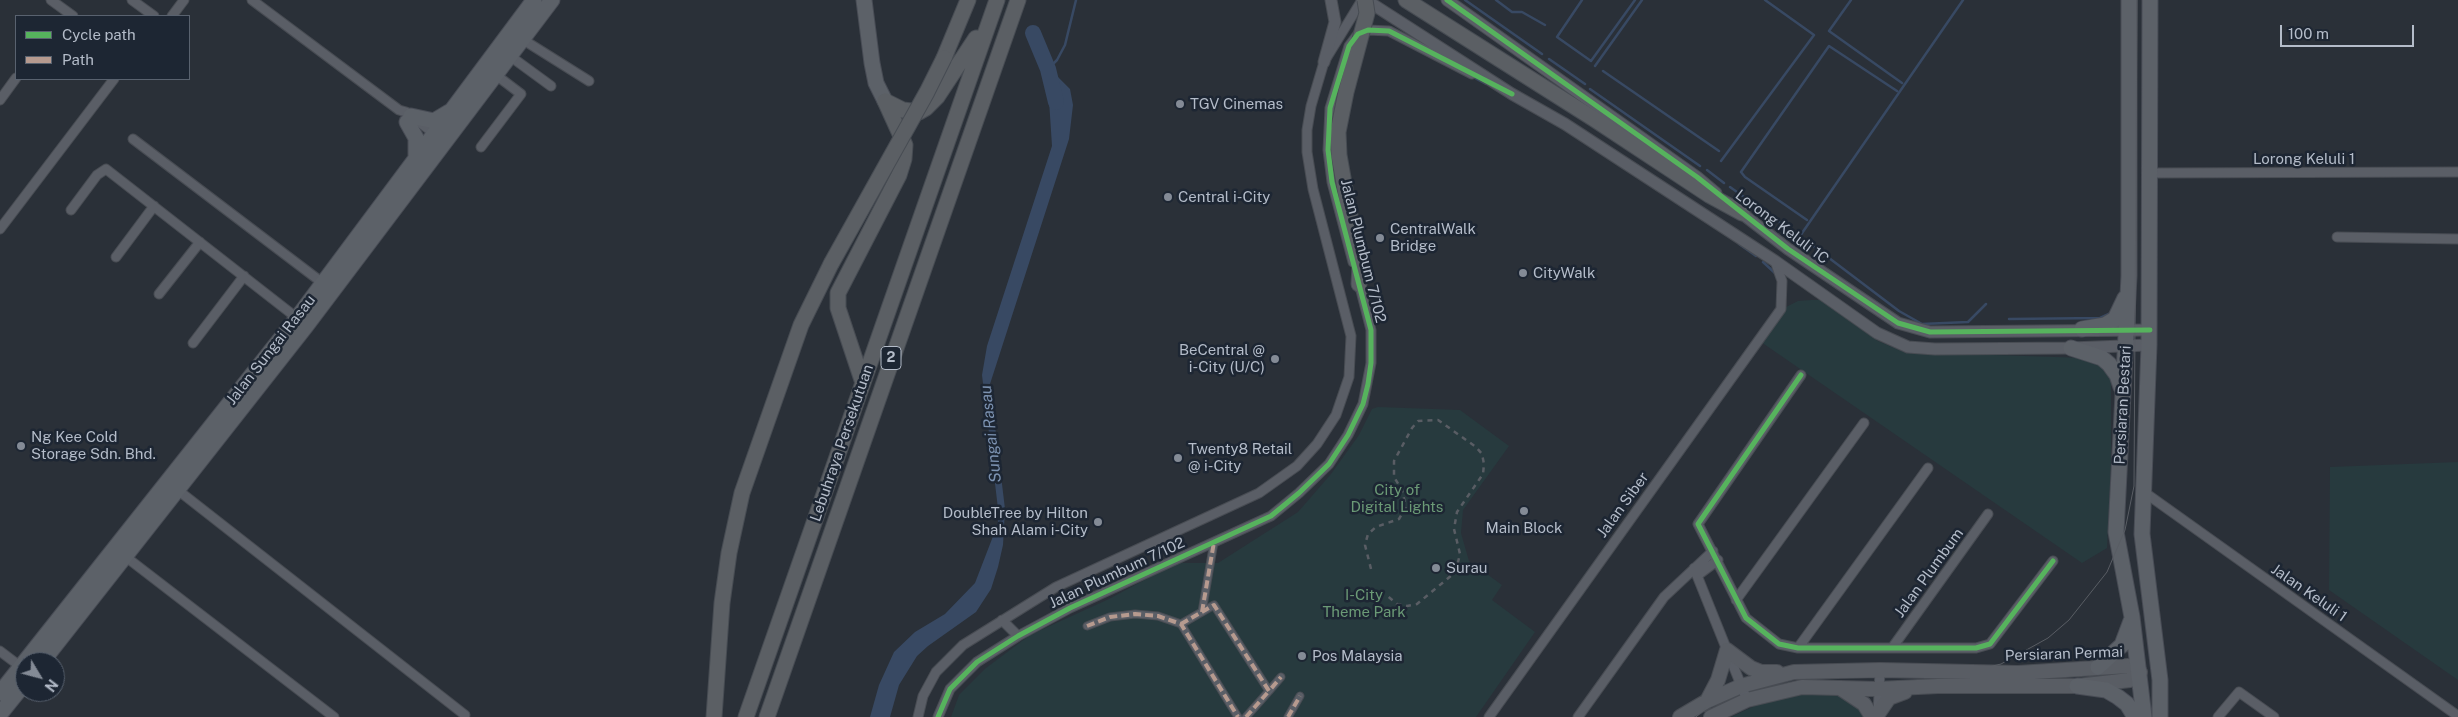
<!DOCTYPE html>
<html>
<head>
<meta charset="utf-8">
<style>
  body { margin:0 }
  #map { position:relative; width:2458px; height:717px; overflow:hidden; background:#2a3038; font-family:"Public Sans",sans-serif }
  canvas { display:block }
  .legend { position:absolute; left:15px; top:15px; width:175px; height:65px; box-sizing:border-box; background:#1d2633; border:1px solid #59626f; margin:0; padding:6px 9px; list-style:none; font-size:15px; color:#b4bcc9 }
  .legend li { display:flex; align-items:center; gap:10px; height:25px }
  .legend b { width:25px; border:1px solid #59626f }
  .north { position:absolute; left:15px; top:652px; width:50px; height:50px; box-sizing:border-box; background:#1d2633; border:1px solid #59626f; border-radius:50%; rotate:127deg; font-size:14px; font-weight:700; line-height:20px; text-align:center; color:#b4bcc9 }
  .north::after { content:''; display:block; margin:auto; width:18px; height:22px; background:#848b96; clip-path:polygon(50% 0,100% 100%,50% 72%,0 100%) }
  .scale { position:absolute; left:2280px; top:25px; width:134px; height:22px; box-sizing:border-box; border:2px solid #b4bcc9; border-top:0; padding-left:6px; font-size:15px; line-height:18px; white-space:nowrap; color:#b4bcc9; -webkit-text-stroke:4px #1d2633; paint-order:stroke }
</style>
</head>
<body>
<div id="map">
<canvas width="2458" height="717"></canvas>
<ul class="legend">
<li><b style="height:6px;background:#56b35d"></b>Cycle path</li>
<li><b style="height:6px;background:#b69a8f"></b>Path</li>
</ul>
<div class="north">N</div>
<div class="scale">100 m</div>
</div>
<script>
const ctx = document.querySelector('canvas').getContext('2d');
ctx.lineJoin = 'round';
function paint(path, color) { ctx.fillStyle = color; ctx.fill(path, 'evenodd'); }
const toPath = rows => new Path2D(rows.map(r => 'M' + r).join(''));
function strokePath(path, color, width, dash) { ctx.strokeStyle = color; ctx.lineWidth = width; ctx.lineCap = dash ? 'butt' : 'round'; ctx.setLineDash(dash || []); ctx.stroke(path); }
function write(font, color, halo, rows, align = 'center') {
  ctx.font = font + ' "Public Sans",sans-serif'; ctx.lineWidth = 5; ctx.setLineDash([]); ctx.textBaseline = 'middle'; ctx.strokeStyle = halo; ctx.fillStyle = color; for (const [text, x, y, turn = 0] of rows) {
    ctx.save(); ctx.translate(x, y); ctx.rotate((+turn || 0) * Math.PI / 180); ctx.textAlign = isNaN(turn) ? turn : align; if (halo) ctx.strokeText(text, 0, 0); ctx.fillText(text, 0, 0); ctx.restore();
  }
}
const green = toPath([
  [1811,300,1820,300,1878,341,1904,352,2085,358,2103,368,2111,376,2111,464,2107,548,2082,563,1761,342,1786,307,1798,301],
  [1378,407,1460,410,1509,446,1463,510,1461,533,1469,561,1502,585,1492,600,1535,632,1476,717,951,717,959,695,986,668,1030,635,1109,599,1176,563,1218,563,1298,512,1331,474,1359,435,1372,409],
  [2458,462,2458,680,2329,590,2330,467],
  [1815,692,1847,696,1857,704,1866,717,1731,717,1759,704]
]);
const water = toPath([
  [1056,75,1070,89,1073,105,1069,139,990,384,1005,509,1003,545,998,567,991,589,976,612,928,646,917,656,899,685,890,717,870,717,879,685,894,652,915,632,945,614,975,583,997,526,999,517,982,375,987,346,1052,146,1048,85]
]);
const stream = toPath([
  [1465,0,1542,54],
  [1496,0,1512,12,1522,12,1545,25],
  [1582,0,1557,37,1591,61,1635,0],
  [1851,0,1829,31,1902,83],
  [1963,0,1800,236,1899,311,1922,324,1968,322,1986,304],
  [1549,59,1585,84],
  [1595,66,1642,0],
  [1048,69,1057,60,1065,45,1076,0],
  [1603,71,1719,151],
  [1471,76,1486,84],
  [1590,89,1700,166],
  [1721,161,1814,35,1765,0],
  [1707,170,1724,183],
  [1730,187,1793,232],
  [1807,220,1745,177,1741,172,1829,46,1897,91],
  [1739,244,1756,256],
  [1763,262,1776,274],
  [2009,319,2100,318,2111,313]
]);
const river = toPath([
  [1033,33,1048,69,1056,102]
]);
const pedestrian = toPath([
  [1202,612,1214,542],
  [1181,624,1214,605,1269,691,1281,677],
  [1087,626,1110,617,1135,614,1158,616,1181,624,1238,717],
  [1246,717,1269,691],
  [1288,717,1300,696]
]);
const minor = toPath([
  [51,0,73,16],
  [132,0,154,16],
  [252,0,399,110,406,112,436,135],
  [172,16,184,0],
  [522,39,589,81],
  [510,56,551,86],
  [0,100,16,78],
  [133,139,324,284],
  [481,147,521,94,496,75],
  [2151,173,2458,172],
  [71,210,97,175,106,169,297,318],
  [0,229,114,79],
  [2337,237,2458,239],
  [116,257,154,206],
  [1353,262,1332,182,1328,150,1330,108,1349,46,1358,34,1368,30,1389,31,1472,74],
  [159,294,200,242],
  [193,343,244,276],
  [1801,375,1698,524,1746,618,1779,644,1798,648,1976,648,1990,644,2053,561],
  [179,491,465,715],
  [2144,492,2458,716],
  [126,557,334,717],
  [1694,568,1747,700],
  [1698,575,1718,560],
  [1736,600,1864,423],
  [1002,620,1018,636],
  [1798,648,1928,468],
  [1892,648,1988,514],
  [0,651,21,667],
  [1878,714,1880,670],
  [918,717,923,696,936,672,963,645,1056,587,1259,493,1297,466,1317,444,1336,415,1349,377,1351,336,1313,189,1307,152,1307,130,1311,106,1324,62,1362,0],
  [938,717,950,689,977,662,1018,636,1070,608,1271,516,1299,493,1329,464,1348,435,1363,404,1371,363,1371,330,1358,279],
  [1489,717,1781,309,1782,281,1775,261],
  [1578,717,1664,597,1713,551],
  [2218,717,2239,692,2274,717]
]);
const tertiary = toPath([
  [1366,0,1512,94,1565,124,1775,261,1877,333,1908,347,1935,349,2071,348,2149,345],
  [1447,0,1697,177,1716,193],
  [1324,62,1335,22,1331,0],
  [1736,209,1788,249,1898,323,1930,332,2150,330]
]);
const secondary = toPath([
  [1840,688,1864,704,1872,717],
  [1707,701,1718,680,1727,650,1751,668,1761,672,1777,672],
  [1878,714,1889,698,1905,692],
  [1680,717,1707,701,1741,686,1794,672,1880,670,2018,673,2128,666,2140,672,2130,680,2077,686,1938,686,1878,689,1802,687,1747,700,1711,717]
]);
const primary = toPath([
  [864,0,872,63,876,83,885,101],
  [2129,0,2129,276,2116,532,2132,617,2144,717],
  [2150,0,2149,345,2142,534,2160,680,2160,717],
  [411,116,434,121,449,112],
  [407,122,416,138,416,160],
  [2082,329,2105,325,2115,319,2125,298],
  [2071,348,2102,358,2109,364,2117,375,2121,387],
  [42,662,306,326,552,0],
  [2098,667,2122,645,2131,621],
  [2077,686,2106,690,2118,697,2127,704,2135,717],
  [0,693,297,318,534,0],
  [0,714,25,683]
]);
const trunk = toPath([
  [1406,0,1594,119,1709,195,1742,213],
  [944,58,968,0],
  [885,101,903,110,919,112,926,108,937,97,976,38],
  [1348,206,1360,265,1359,284],
  [863,383,838,308,838,293,899,175,904,159,905,145,885,101],
  [714,717,722,603,729,553,742,493,801,325,831,264],
  [746,717,997,0],
  [767,717,1018,0]
]);
const tram = toPath([
  [1696,717,1706,708,1746,689,1791,678,1951,676,2001,664,2048,638,2069,620,2107,572,2125,530,2134,486,2137,0]
]);
const rail = toPath([
  [1371,569,1365,545,1368,534,1376,527,1399,519,1406,507,1402,490,1394,477,1394,461,1412,428,1418,421,1438,420,1476,447,1482,454,1484,464,1483,474,1457,512,1454,529,1460,554,1457,566,1452,575,1417,604,1407,606,1397,604,1385,594]
]);
const trunkBridge = toPath([
  [1348,206,1339,155,1338,132,1346,92,1367,13,1365,0],
  [831,264,927,92,944,58]
]);
const quiet = toPath([
  [1202,612,1214,542],
  [1181,624,1214,605,1269,691,1281,677],
  [1087,626,1110,617,1135,614,1158,616,1181,624,1238,717],
  [1246,717,1269,691],
  [1288,717,1300,696]
]);
const cycleway = toPath([
  [1447,0,1697,177,1788,249,1898,323,1930,332,2150,330],
  [1801,375,1698,524,1746,618,1779,644,1798,648,1976,648,1990,644,2053,561],
  [938,717,950,689,977,662,1018,636,1070,608,1271,516,1299,493,1329,464,1348,435,1363,404,1368,384,1371,363,1371,330,1332,182,1328,150,1330,108,1349,46,1358,34,1368,30,1389,31,1512,94]
]);
const markers = [
  [1180,104,5,"#848b96"],
  [1168,197,5,"#848b96"],
  [1380,238,5,"#848b96"],
  [1523,273,5,"#848b96"],
  [1275,359,5,"#848b96"],
  [21,446,5,"#848b96"],
  [1178,458,5,"#848b96"],
  [1524,511,5,"#848b96"],
  [1098,522,5,"#848b96"],
  [1436,568,5,"#848b96"],
  [1302,656,5,"#848b96"]
];
const shields = [
  [891,358,20]
];
const shieldNames = [
  ["2",891,358]
];
const poiNames = [
  ["TGV Cinemas",1190,104],
  ["Central i-City",1178,197],
  ["CentralWalk",1390,229],
  ["Bridge",1390,246],
  ["CityWalk",1533,273],
  ["BeCentral @",1265,350,"right"],
  ["i-City (U/C)",1265,367,"right"],
  ["Ng Kee Cold",31,437],
  ["Storage Sdn. Bhd.",31,454],
  ["Twenty8 Retail",1188,449],
  ["@ i-City",1188,466],
  ["DoubleTree by Hilton",1088,513,"right"],
  ["Shah Alam i-City",1088,530,"right"],
  ["Main Block",1524,528,"center"],
  ["Surau",1446,568],
  ["Pos Malaysia",1312,656]
];
const streetNames = [
  ["Lorong Keluli 1",2304,159],
  ["Lorong Keluli 1C",1782,227,37],
  ["Jalan Plumbum 7/102",1363,251,76],
  ["Jalan Sungai Rasau",271,350,-52],
  ["Persiaran Bestari",2123,405,-87],
  ["Lebuhraya Persekutuan",842,443,-71],
  ["Jalan Siber",1623,505,-54],
  ["Jalan Plumbum 7/102",1117,573,-25],
  ["Jalan Plumbum",1929,573,-54],
  ["Jalan Keluli 1",2309,593,35],
  ["Persiaran Permai",2064,654,-2]
];
const parkNames = [
  ["City of",1397,490],
  ["Digital Lights",1397,507],
  ["I-City",1364,595],
  ["Theme Park",1364,612]
];
const waterNames = [
  ["Sungai Rasau",991,434,-96]
];
paint(green, '#273a3e');
paint(water, '#384963');
strokePath(stream, '#384963', 2.5);
strokePath(river, '#384963', 16);
strokePath(pedestrian, '#484c53', 9);
strokePath(minor, '#484c53', 11);
strokePath(tertiary, '#484c53', 13);
strokePath(secondary, '#484c53', 16);
strokePath(primary, '#484c55', 17);
strokePath(trunk, '#474c53', 17);
strokePath(pedestrian, '#5a5e66', 7);
strokePath(minor, '#5a5e66', 9);
strokePath(tertiary, '#5a5e66', 11);
strokePath(secondary, '#595d64', 14);
strokePath(primary, '#5c6168', 15);
strokePath(trunk, '#5b5f64', 15);
strokePath(tram, '#595d64', 1);
strokePath(rail, '#595d64', 2.5, [5, 5]);
strokePath(trunkBridge, '#474c53', 17, []);
strokePath(trunkBridge, '#5b5f64', 15);
strokePath(quiet, '#b69a8f', 4, [8, 4]);
strokePath(cycleway, '#56b35d', 5);
for (const [x, y, r, color] of markers) { const dot = new Path2D(); dot.arc(x, y, r, 0, 2 * Math.PI); ctx.fillStyle = color; ctx.fill(dot); strokePath(dot, '#1d2633', 2); }
for (const [x, y, w] of shields) { const box = new Path2D(); box.roundRect(x - w / 2, y - 11.5, w, 23, 4); ctx.fillStyle = '#1d2633'; ctx.fill(box); strokePath(box, '#b4bcc9', 1); }
write('bold 14px', '#b4bcc9', null, shieldNames);
write('15px', '#b4bcc9', '#1d2633', poiNames, 'left');
write('15px', '#b4bcc9', '#1d2633', streetNames);
write('15px', '#6b9a76', '#1d2633', parkNames);
write('italic 16px', '#7c92b1', '#1d2633', waterNames);
</script>
</body>
</html>
